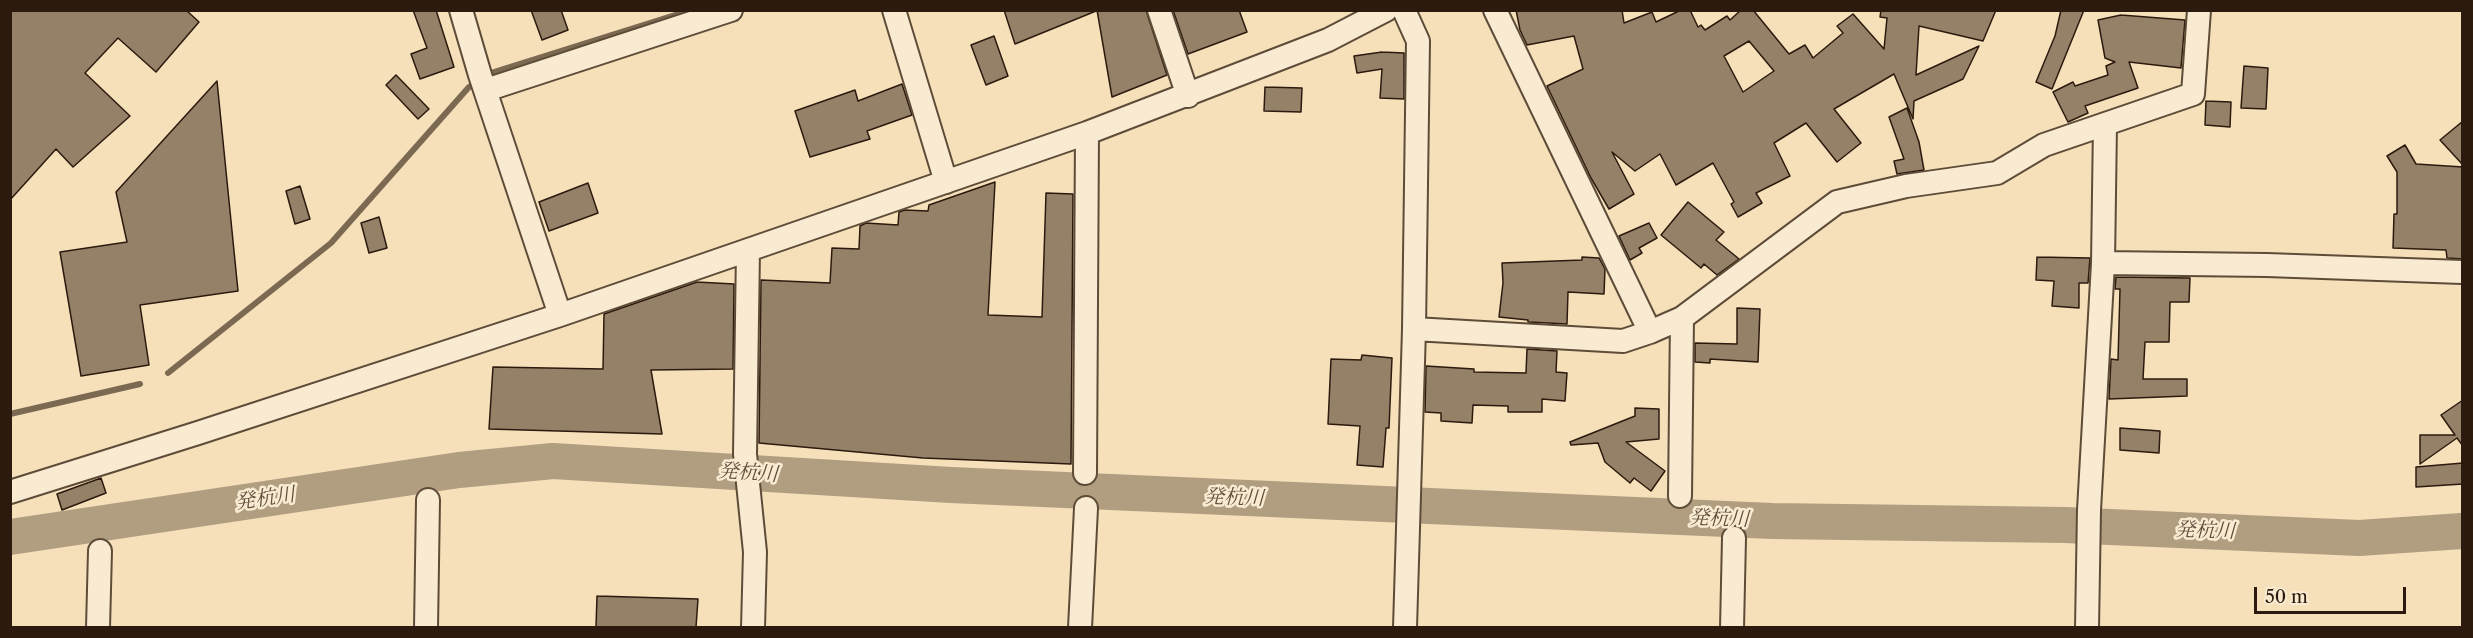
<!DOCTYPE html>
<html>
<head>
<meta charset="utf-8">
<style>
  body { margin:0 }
  #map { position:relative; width:2473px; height:638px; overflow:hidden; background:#f5e0ba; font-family:"Libre Caslon Text",serif }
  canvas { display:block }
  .frame { position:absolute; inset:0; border:12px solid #2c1a0e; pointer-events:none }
  .scale { position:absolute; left:2254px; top:587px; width:152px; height:27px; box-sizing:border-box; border:3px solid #2c1a0e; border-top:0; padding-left:8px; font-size:18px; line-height:21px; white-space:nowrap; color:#2c1a0e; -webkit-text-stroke:4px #f8ebd2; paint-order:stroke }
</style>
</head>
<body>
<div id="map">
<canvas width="2473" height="638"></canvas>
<div class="frame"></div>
<div class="scale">50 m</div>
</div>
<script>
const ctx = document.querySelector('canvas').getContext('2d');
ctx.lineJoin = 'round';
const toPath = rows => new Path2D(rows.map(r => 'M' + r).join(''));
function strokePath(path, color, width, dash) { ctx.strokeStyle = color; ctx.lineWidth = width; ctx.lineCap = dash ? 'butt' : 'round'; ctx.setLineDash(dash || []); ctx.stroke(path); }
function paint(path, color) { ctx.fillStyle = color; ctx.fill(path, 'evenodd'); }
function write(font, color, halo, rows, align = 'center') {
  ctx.font = font + ' "Libre Caslon Text","Noto Serif JP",serif'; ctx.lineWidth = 5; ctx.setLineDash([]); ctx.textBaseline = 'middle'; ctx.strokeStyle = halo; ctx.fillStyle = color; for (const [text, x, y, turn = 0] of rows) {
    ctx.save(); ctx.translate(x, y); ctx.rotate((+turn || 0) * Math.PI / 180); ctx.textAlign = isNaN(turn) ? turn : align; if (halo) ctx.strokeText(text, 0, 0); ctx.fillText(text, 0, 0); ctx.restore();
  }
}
const stream = toPath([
  [486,77,494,72,691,10],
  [168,373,331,243,469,87,477,82],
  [10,414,140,384]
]);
const river = toPath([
  [10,537,459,470,553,461,951,485,1772,521,2065,525,2359,538,2462,531]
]);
const building = toPath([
  [10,10,186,10,199,22,156,72,118,38,85,73,130,116,73,167,56,149,10,200,10,10],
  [413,10,436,10,454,67,420,79,411,54,427,48,413,10],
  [531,10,561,10,568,30,542,40,531,10],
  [1004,10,1095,10,1096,11,1015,44,1004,10],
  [1097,10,1146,10,1167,75,1112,97,1097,10],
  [1173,10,1239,10,1247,32,1188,54,1173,10],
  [1516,10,1622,10,1624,23,1652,12,1656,22,1681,10,1690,10,1698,27,1701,25,1705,30,1727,16,1730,20,1741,10,1753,10,1789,54,1805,45,1813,58,1843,33,1837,26,1853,14,1884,49,1887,18,1880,17,1881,10,1996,10,1983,41,1919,26,1916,75,1979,46,1963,79,1914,101,1913,119,1894,74,1834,109,1861,143,1837,162,1806,123,1774,143,1790,176,1756,193,1762,203,1738,217,1731,204,1734,202,1713,163,1676,185,1660,154,1635,171,1612,152,1634,194,1609,209,1591,178,1547,86,1583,69,1574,36,1527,45,1520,30,1516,10],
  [1749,41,1774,71,1743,92,1724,56,1749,41],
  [2061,10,2084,10,2052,89,2036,82,2055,36,2061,10],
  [2121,15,2185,20,2181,68,2129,62,2138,88,2085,106,2088,113,2068,122,2053,92,2073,82,2075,86,2108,75,2106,66,2115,62,2105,58,2098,20,2121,15],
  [994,36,1008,76,986,85,971,45,994,36],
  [1382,52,1404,53,1404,99,1380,98,1382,69,1357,73,1354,56,1382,52],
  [2244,66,2268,68,2266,109,2241,108,2244,66],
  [396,75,429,109,418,119,386,85,396,75],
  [217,81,238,291,140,305,149,365,81,376,60,252,127,242,116,192,217,81],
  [902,84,912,115,867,131,870,139,810,157,795,111,855,90,858,101,902,84],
  [1265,87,1302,88,1301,112,1264,111,1265,87],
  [2206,101,2231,102,2230,127,2205,125,2206,101],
  [1907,108,1919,142,1924,170,1897,174,1894,161,1904,159,1889,117,1907,108],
  [2463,121,2463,165,2440,140,2463,121],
  [2405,145,2416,164,2463,167,2463,259,2447,258,2446,250,2393,248,2394,214,2397,214,2397,172,2387,156,2405,145],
  [995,182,988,315,1042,317,1046,193,1073,194,1071,464,923,458,759,443,761,280,830,283,832,248,859,249,860,226,866,223,898,225,899,212,905,210,928,211,929,205,995,182],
  [588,183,598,213,549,231,539,202,588,183],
  [300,186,310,219,295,224,286,191,300,186],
  [1688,202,1724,232,1716,240,1739,259,1717,275,1704,264,1701,268,1661,235,1688,202],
  [379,217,387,248,369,253,361,223,379,217],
  [1649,223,1657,238,1639,248,1642,253,1630,260,1619,236,1649,223],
  [1582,257,1599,258,1605,269,1604,294,1568,292,1567,324,1528,322,1528,320,1499,317,1503,283,1502,263,1582,260,1582,257],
  [2037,257,2090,258,2088,283,2079,283,2079,308,2052,306,2054,281,2036,280,2037,257],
  [2116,277,2190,278,2189,302,2170,302,2169,342,2145,342,2143,379,2187,379,2187,396,2109,399,2111,359,2118,360,2120,289,2115,289,2116,277],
  [697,282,734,284,733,369,651,370,662,434,489,429,493,367,603,369,604,314,697,282],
  [1737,308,1760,309,1758,362,1710,359,1710,363,1695,362,1695,343,1737,344,1737,308],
  [1527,349,1557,351,1556,372,1567,373,1565,401,1542,399,1542,412,1508,412,1508,406,1473,405,1472,423,1441,421,1441,413,1425,412,1426,366,1474,369,1474,372,1526,373,1527,349],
  [1362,355,1392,358,1389,428,1386,428,1383,467,1357,465,1360,426,1328,424,1331,359,1361,360,1362,355],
  [2463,400,2463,446,2457,438,2420,464,2420,435,2455,435,2441,415,2463,400],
  [1635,408,1659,409,1659,439,1626,442,1665,471,1651,491,1634,478,1630,483,1605,462,1598,443,1571,445,1570,442,1635,416,1635,408],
  [2120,428,2160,431,2159,453,2120,450,2120,428],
  [2463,463,2463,484,2416,487,2416,467,2463,463],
  [101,478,106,493,62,510,57,494,101,478],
  [597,596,698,599,696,627,596,627,597,596]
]);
const minor = toPath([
  [461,10,480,75,560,315],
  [894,10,946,182],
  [1159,10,1188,96],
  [1404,10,1418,41,1414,329,1405,628],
  [1495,10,1650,332,1682,318,1837,202,1906,186,1997,173,2044,145,2193,94,2199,10],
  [486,90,731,10],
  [748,250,745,454,755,552,753,628],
  [2103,263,2267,265,2462,272],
  [1414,329,1623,341,1650,332],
  [1085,473,1087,133],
  [10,492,198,433,560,315,1087,133,1328,40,1386,10],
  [1680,496,1682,318],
  [98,628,100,551],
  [426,628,428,500],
  [1080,628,1086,508],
  [1732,628,1734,538],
  [2087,628,2089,510,2103,263,2105,124]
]);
const waterNames = [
  ["発杭川",748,473,4],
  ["発杭川",1234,498,2],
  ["発杭川",265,499,-8],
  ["発杭川",1719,519,2],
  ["発杭川",2205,531,2]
];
strokePath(stream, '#7c6952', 6);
strokePath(river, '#b19d80', 36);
paint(building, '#958167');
strokePath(building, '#2c1a0e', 1.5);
strokePath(minor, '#5e4c39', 26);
strokePath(minor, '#f8ebd2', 22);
write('italic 20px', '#614e3c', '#f8ebd2', waterNames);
</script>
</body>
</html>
